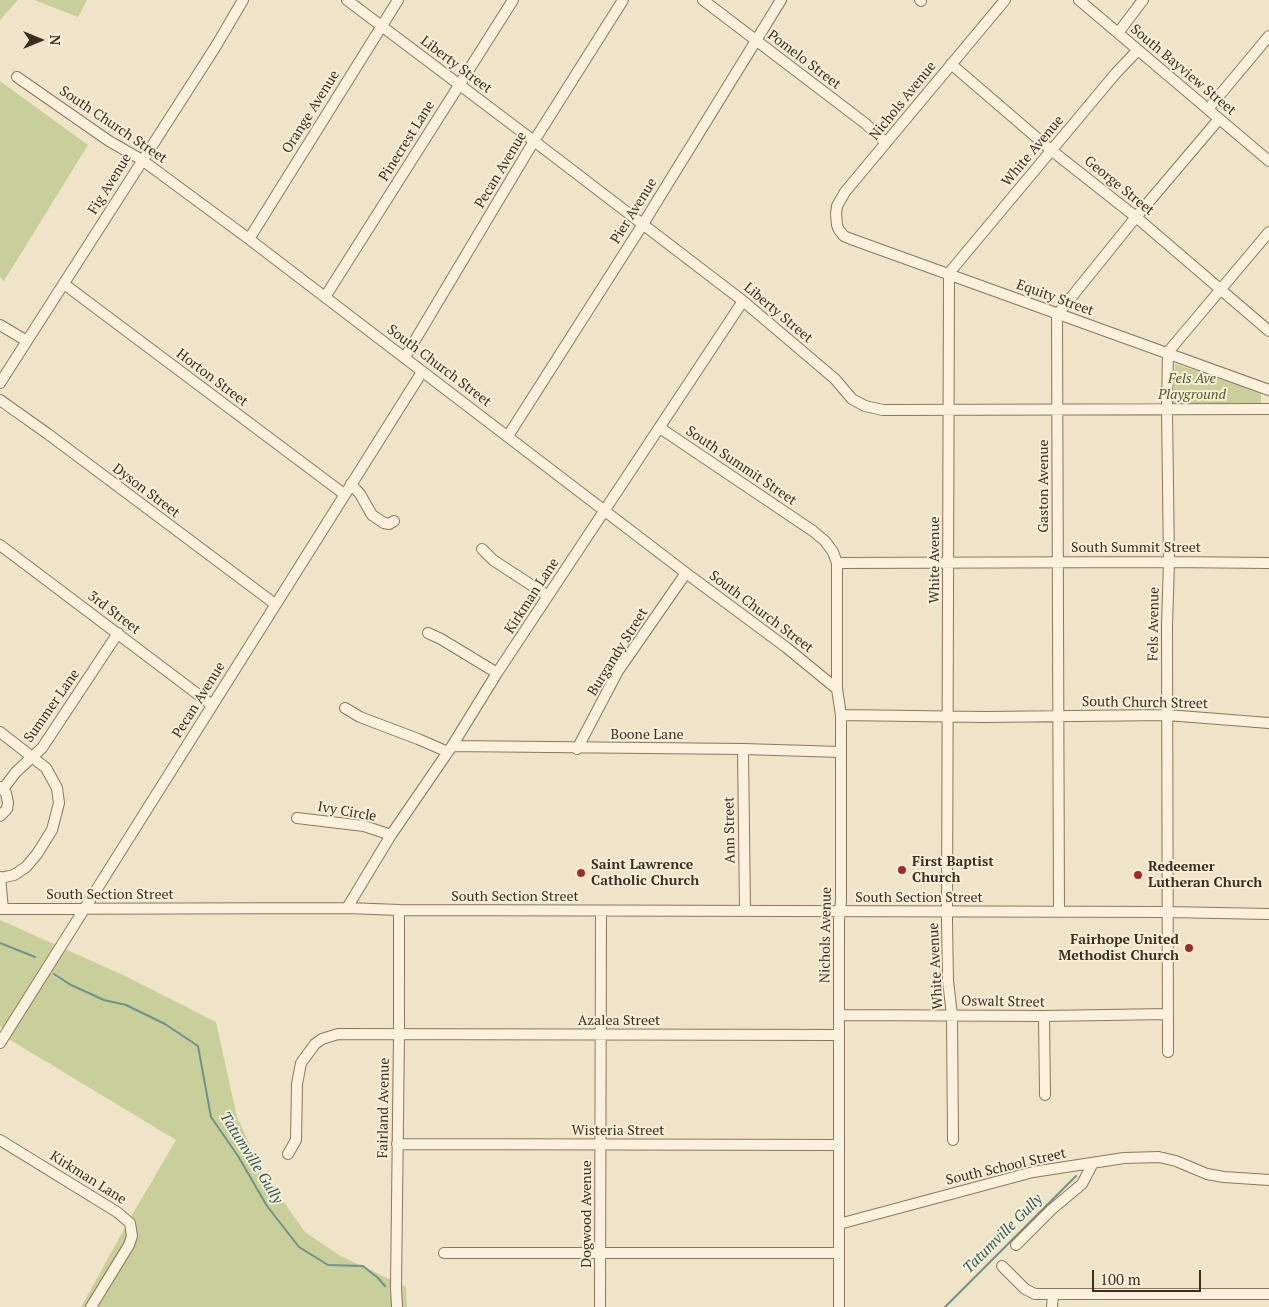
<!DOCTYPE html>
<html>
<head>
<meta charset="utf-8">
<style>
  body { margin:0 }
  #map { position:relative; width:1269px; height:1307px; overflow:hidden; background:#f0e4c8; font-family:"PT Serif",serif }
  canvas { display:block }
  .north { position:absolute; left:15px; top:15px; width:50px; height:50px; -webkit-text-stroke:4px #f7eed8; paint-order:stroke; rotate:90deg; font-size:14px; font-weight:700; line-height:20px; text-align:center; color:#3d2e20 }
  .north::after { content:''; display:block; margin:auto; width:18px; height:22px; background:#3d2e20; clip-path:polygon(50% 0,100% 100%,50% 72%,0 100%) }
  .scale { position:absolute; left:1092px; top:1270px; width:109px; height:22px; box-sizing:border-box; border:2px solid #3d2e20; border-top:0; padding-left:6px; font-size:15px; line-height:18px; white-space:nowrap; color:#3d2e20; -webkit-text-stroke:4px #f7eed8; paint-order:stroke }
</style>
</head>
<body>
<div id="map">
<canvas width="1269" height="1307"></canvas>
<div class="north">N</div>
<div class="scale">100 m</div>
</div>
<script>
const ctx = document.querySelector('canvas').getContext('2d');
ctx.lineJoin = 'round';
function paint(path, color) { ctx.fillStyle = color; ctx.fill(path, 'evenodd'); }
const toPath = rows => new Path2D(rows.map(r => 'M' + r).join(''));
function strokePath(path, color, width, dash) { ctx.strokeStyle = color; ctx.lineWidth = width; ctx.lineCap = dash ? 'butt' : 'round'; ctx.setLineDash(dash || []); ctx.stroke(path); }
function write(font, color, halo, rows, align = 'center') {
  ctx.font = font + ' "PT Serif",serif'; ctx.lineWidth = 4; ctx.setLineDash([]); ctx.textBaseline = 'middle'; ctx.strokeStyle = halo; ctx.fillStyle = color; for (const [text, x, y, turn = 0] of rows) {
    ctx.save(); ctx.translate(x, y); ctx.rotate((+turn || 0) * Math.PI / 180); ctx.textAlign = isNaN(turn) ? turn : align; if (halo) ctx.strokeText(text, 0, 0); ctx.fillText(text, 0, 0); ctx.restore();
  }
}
const green = toPath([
  [0,0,18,0,0,20],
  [34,0,87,0,78,17],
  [0,81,88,145,4,281,0,277],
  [1175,364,1261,391,1261,406,1173,405],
  [0,920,123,975,216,1022,237,1117,262,1171,305,1232,339,1255,406,1287,407,1307,81,1307,132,1215,176,1140,7,1038,0,1025]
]);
const stream = toPath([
  [0,943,35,957],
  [54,974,71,985,104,1000,126,1005,165,1024,198,1046,211,1117,238,1156,267,1206,299,1247,328,1265,363,1266,378,1278,385,1286],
  [945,1307,1076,1176]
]);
const minor = toPath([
  [347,0,534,141,743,301,835,379,852,399,865,406,883,410,1269,409],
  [703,0,866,124,886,143],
  [920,0,921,1],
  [1005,0,845,192,837,206,836,214,837,225,839,230,844,236,851,239,1269,390],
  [1079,0,1269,161],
  [1118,33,1143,0],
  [951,64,1051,150,1136,217,1269,331],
  [17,77,109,141,142,160,249,239,686,573,787,648,837,689],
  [1208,109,1269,36],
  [249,239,398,0],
  [64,284,344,494],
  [325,297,513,0],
  [0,325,27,341],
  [405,357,534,141,623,0],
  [0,383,216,46,243,0],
  [0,400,48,434,275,604],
  [660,428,813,531,825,541,833,552,837,563,837,689,841,715,841,901,839,920,839,1307],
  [508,436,643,224,781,0],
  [351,484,360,494,372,515,384,523,389,524,394,521],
  [0,545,212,705],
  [482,549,493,560,548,596],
  [837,563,1169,562,1269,563],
  [428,633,441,639,497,673],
  [345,708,360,717,418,739,448,752],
  [841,715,984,717,1167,715,1269,723],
  [0,732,46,768,57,788,59,803,52,830,37,854,26,867,14,875,0,878],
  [452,746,743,749,841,752],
  [577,749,618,671,686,573],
  [743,749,745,910],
  [0,787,6,793,8,803,7,809,0,816],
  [3,789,16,772,42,748,118,633],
  [297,818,364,826,391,835],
  [0,877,3,909],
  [347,908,391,835,452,746,497,673,743,301],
  [0,909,347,908,399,910,1168,912,1269,914],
  [1059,912,1057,315,1136,217,1219,119],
  [839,1015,1044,1016,1167,1014],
  [1044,1016,1045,1095],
  [0,1043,422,372],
  [1168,1052,1167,626,1169,562,1167,409,1168,352,1269,232],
  [0,1140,117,1212,130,1223,132,1236,129,1245,91,1307],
  [953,1140,952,1015,948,981,947,921,949,273,1116,73,1138,50],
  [397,1144,839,1145],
  [288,1154,296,1140,297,1084,301,1063,315,1044,322,1039,338,1034,839,1035],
  [839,1224,1033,1172,1124,1158,1159,1157,1176,1161,1207,1174,1224,1177,1269,1180],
  [1016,1245,1051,1210,1082,1184,1093,1163],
  [444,1253,839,1253],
  [1002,1266,1025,1289,1035,1294,1269,1294],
  [397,1307,396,1288,399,1034,399,910],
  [600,1307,601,911],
  [1052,1307,1053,1294]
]);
const markers = [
  [902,870,5,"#9e2a2b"],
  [581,873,5,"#9e2a2b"],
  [1138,875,5,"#9e2a2b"],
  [1189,948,5,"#9e2a2b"]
];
const streetNames = [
  ["Pomelo Street",804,60,37],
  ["Liberty Street",456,65,37],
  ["South Bayview Street",1183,70,40],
  ["Nichols Avenue",903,101,-51],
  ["Orange Avenue",311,112,-58],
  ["South Church Street",113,125,34],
  ["Pinecrest Lane",407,141,-58],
  ["White Avenue",1033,151,-50],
  ["Pecan Avenue",501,170,-59],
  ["Fig Avenue",110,184,-58],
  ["George Street",1119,186,39],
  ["Pier Avenue",634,211,-58],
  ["Equity Street",1055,298,20],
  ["Liberty Street",778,313,40],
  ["South Church Street",439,366,37],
  ["Horton Street",212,378,37],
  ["South Summit Street",741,466,34],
  ["Gaston Avenue",1044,486,-90],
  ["Dyson Street",146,491,37],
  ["South Summit Street",1136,548],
  ["White Avenue",935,560,-90],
  ["Kirkman Lane",532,596,-57],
  ["South Church Street",761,612,37],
  ["3rd Street",114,613,37],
  ["Fels Avenue",1154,624,-89],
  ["Burgandy Street",618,652,-58],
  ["Pecan Avenue",199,700,-58],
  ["South Church Street",1145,703,1],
  ["Summer Lane",52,706,-55],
  ["Boone Lane",647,735],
  ["Ivy Circle",347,812,10],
  ["Ann Street",730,830,-91],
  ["South Section Street",110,895],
  ["South Section Street",515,897],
  ["South Section Street",919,898],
  ["Nichols Avenue",826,935,-89],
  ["White Avenue",936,966,-93],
  ["Oswalt Street",1003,1002,1],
  ["Azalea Street",619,1021],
  ["Fairland Avenue",384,1108,-89],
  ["Wisteria Street",618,1131],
  ["South School Street",1006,1167,-13],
  ["Kirkman Lane",88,1178,32],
  ["Dogwood Avenue",587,1214,-90]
];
const parkNames = [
  ["Fels Ave",1192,379],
  ["Playground",1192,395]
];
const poiNames = [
  ["First Baptist",912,862],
  ["Church",912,878],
  ["Saint Lawrence",591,865],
  ["Catholic Church",591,881],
  ["Redeemer",1148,867],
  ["Lutheran Church",1148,883],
  ["Fairhope United",1179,940,"right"],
  ["Methodist Church",1179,956,"right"]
];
const waterNames = [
  ["Tatumville Gully",251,1158,58],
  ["Tatumville Gully",1003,1234,-45]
];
paint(green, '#c9cf9b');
strokePath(stream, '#6f938a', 2);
strokePath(minor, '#8d765c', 12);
strokePath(minor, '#faf1dc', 10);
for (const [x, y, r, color] of markers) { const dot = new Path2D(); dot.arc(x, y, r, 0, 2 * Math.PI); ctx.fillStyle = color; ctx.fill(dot); strokePath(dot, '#f7eed8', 2); }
write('14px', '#3d2e20', '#f7eed8', streetNames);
write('italic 14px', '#4d5a26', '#f7eed8', parkNames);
write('bold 14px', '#3d2e20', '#f7eed8', poiNames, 'left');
write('italic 15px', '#2f5d5a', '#f7eed8', waterNames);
</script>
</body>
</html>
